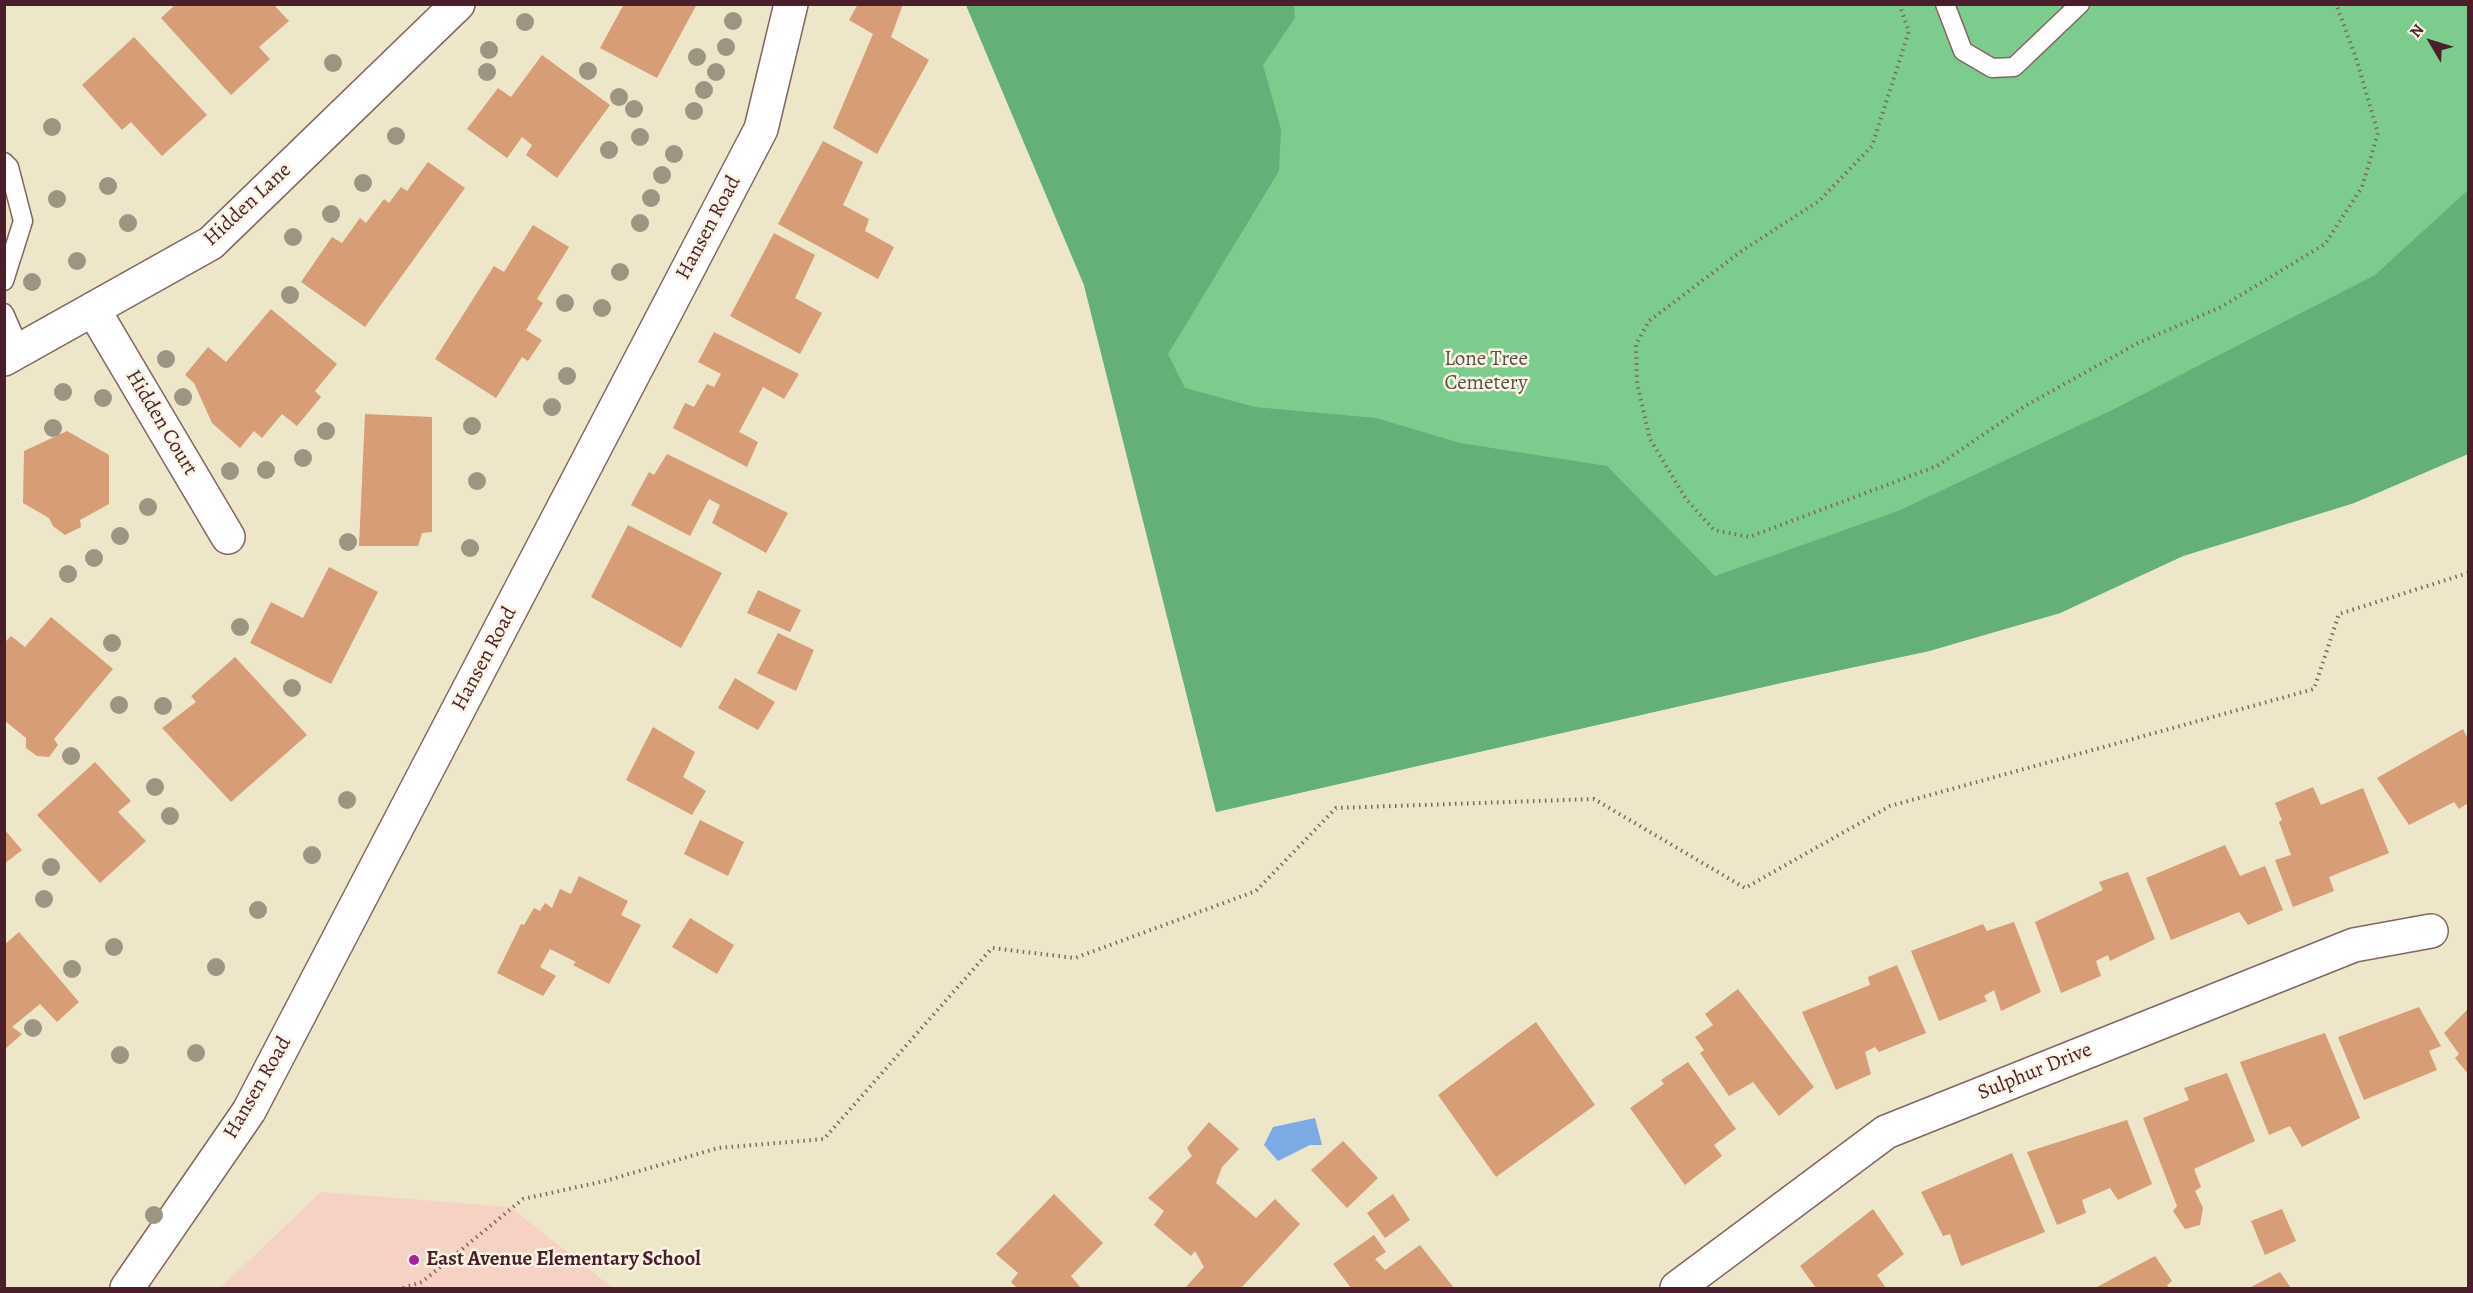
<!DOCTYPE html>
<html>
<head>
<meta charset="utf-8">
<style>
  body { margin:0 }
  #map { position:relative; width:2473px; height:1293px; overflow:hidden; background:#ede6c8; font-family:Alegreya,serif }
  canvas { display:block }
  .frame { position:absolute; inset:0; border:6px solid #4a1f2b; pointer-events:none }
  .north { position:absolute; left:2401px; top:12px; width:60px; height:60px; -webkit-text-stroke:4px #fcf5e5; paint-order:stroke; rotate:308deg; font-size:16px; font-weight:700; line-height:24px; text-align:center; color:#4a1f2b }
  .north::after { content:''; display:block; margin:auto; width:21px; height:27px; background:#4a1f2b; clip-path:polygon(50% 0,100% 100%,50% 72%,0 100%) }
</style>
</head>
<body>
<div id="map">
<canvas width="2473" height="1293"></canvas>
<div class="frame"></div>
<div class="north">N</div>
</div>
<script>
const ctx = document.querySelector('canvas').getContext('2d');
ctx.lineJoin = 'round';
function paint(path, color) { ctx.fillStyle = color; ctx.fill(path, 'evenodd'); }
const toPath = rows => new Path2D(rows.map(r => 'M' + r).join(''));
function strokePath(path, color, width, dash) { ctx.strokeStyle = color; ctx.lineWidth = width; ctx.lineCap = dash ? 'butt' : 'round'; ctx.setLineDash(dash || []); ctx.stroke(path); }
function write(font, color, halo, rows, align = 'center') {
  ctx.font = font + ' Alegreya,serif'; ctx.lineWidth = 5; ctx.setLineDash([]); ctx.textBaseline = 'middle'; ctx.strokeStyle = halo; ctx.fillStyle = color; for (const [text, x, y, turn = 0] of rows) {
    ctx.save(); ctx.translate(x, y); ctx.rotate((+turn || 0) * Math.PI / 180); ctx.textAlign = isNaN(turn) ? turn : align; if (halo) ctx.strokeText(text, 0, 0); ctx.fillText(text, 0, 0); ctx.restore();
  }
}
const built = toPath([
  [321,1192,510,1207,613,1288,220,1288]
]);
const green = toPath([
  [966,5,2468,5,2468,454,2354,503,2183,556,2060,613,1929,651,1794,680,1216,812,1084,285]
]);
const forest = toPath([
  [966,5,1294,5,1295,18,1263,65,1281,129,1279,171,1168,354,1185,388,1255,407,1376,418,1460,443,1607,466,1715,576,1898,511,2116,408,2375,275,2468,190,2468,454,2354,503,2183,556,2060,613,1929,651,1794,680,1216,812,1084,285]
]);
const water = toPath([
  [1315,1118,1322,1145,1310,1145,1278,1161,1264,1145,1273,1127]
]);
const building = toPath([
  [176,4,273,4,289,21,259,47,270,59,231,95,161,18],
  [624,4,697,4,657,78,600,48],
  [858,4,903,4,891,37,929,60,877,154,833,128,873,34,849,20],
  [134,37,207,115,162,156,131,122,122,130,82,85],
  [542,55,610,105,557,178,526,155,532,145,522,137,507,158,467,129,498,88,511,97],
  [823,141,863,162,843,205,869,219,865,231,894,247,878,279,778,224],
  [428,162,465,188,365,327,301,282,332,237,342,243,360,218,366,223,384,199,389,203,401,187,407,191],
  [533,225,569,247,537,299,543,303,526,330,542,340,528,361,522,357,496,398,435,359,494,266,504,272],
  [774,233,815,255,795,298,822,313,800,354,730,316],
  [271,309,337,364,315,391,321,397,297,426,282,414,262,438,254,431,240,448,212,423,194,383,185,375,208,347,226,362],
  [714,332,799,374,784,399,763,387,739,432,758,442,747,467,673,428,685,403,694,407,707,384,714,387,721,374,698,362],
  [365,414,432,417,432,532,422,533,418,546,359,546],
  [67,431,109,455,109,504,80,520,81,527,65,535,53,526,49,518,23,503,24,451],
  [667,454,788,513,766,553,712,523,720,505,709,499,690,536,631,505,649,472,654,475],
  [628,525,722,573,681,648,591,597],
  [329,567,378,592,331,684,250,643,271,602,303,618],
  [758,590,801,610,790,632,747,613],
  [51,617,113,669,54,739,58,745,49,757,37,756,26,748,26,738,4,720,4,643,11,636,25,647],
  [778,633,814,650,796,691,757,673],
  [235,657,307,735,231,802,162,728,196,702,191,696],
  [735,678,775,702,758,730,718,708],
  [653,727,695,752,683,777,706,791,692,815,626,780],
  [2463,729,2468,739,2468,803,2459,809,2454,802,2409,825,2377,778],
  [95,762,131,801,118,812,146,841,100,883,37,815],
  [2313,787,2321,805,2363,788,2389,853,2329,877,2334,891,2293,907,2275,860,2291,855,2279,822,2282,820,2275,803],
  [700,820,744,842,728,876,684,854],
  [4,829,22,850,4,864],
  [2225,845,2240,876,2265,866,2283,910,2248,925,2239,912,2171,940,2146,878],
  [2128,872,2155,939,2110,961,2108,955,2096,961,2101,976,2061,993,2035,922,2103,890,2099,882],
  [579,876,628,901,621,915,641,925,609,984,573,965,576,962,550,949,540,967,556,976,543,996,497,973,521,924,524,925,534,908,540,911,545,903,552,908,560,889,571,894],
  [690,918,734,945,717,974,672,947],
  [2014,922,2041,992,2001,1011,1994,990,1984,996,1987,1001,1939,1021,1911,951,1983,924,1987,931],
  [19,932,79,1002,57,1022,40,1004,12,1027,22,1034,4,1050,4,945],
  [1897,965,1926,1033,1879,1052,1875,1047,1865,1052,1871,1074,1836,1090,1802,1012,1870,985,1868,977],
  [1738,989,1814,1087,1779,1116,1753,1082,1729,1096,1700,1053,1704,1050,1695,1037,1713,1025,1705,1014],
  [2419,1007,2441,1046,2429,1051,2437,1070,2364,1100,2338,1037],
  [2468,1009,2468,1074,2455,1058,2459,1054,2444,1033],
  [1536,1022,1595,1105,1496,1177,1438,1095],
  [2325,1033,2360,1118,2302,1147,2290,1126,2269,1135,2240,1062],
  [1688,1062,1736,1129,1714,1145,1722,1156,1685,1185,1630,1108,1664,1084,1661,1080],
  [2227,1073,2255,1141,2194,1169,2201,1187,2195,1191,2203,1208,2200,1225,2185,1229,2173,1211,2177,1206,2143,1118,2189,1100,2184,1088],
  [2127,1120,2152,1184,2118,1200,2110,1188,2082,1200,2086,1213,2057,1225,2027,1152],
  [1209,1122,1239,1149,1222,1167,1216,1183,1256,1218,1275,1199,1300,1224,1241,1288,1185,1288,1204,1267,1195,1251,1191,1256,1154,1225,1164,1211,1148,1198,1192,1156,1187,1148],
  [1343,1141,1378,1178,1347,1208,1311,1170],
  [2012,1153,2045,1232,1961,1266,1950,1234,1943,1236,1921,1192],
  [1054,1194,1103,1243,1071,1276,1081,1288,1017,1288,1011,1282,1018,1273,996,1254],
  [1393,1194,1410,1220,1385,1238,1367,1213],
  [1873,1209,1904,1254,1877,1275,1886,1288,1816,1288,1800,1266],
  [2282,1209,2296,1241,2265,1255,2251,1221],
  [1374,1235,1386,1252,1375,1259,1385,1270,1420,1245,1454,1288,1351,1288,1333,1264],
  [2155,1256,2172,1281,2167,1285,2169,1288,2095,1288],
  [2280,1272,2291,1288,2249,1288]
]);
const path = toPath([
  [1899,4,1909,31,1872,146,1819,201,1743,250,1649,321,1636,344,1637,383,1650,439,1686,499,1714,530,1749,537,1937,466,2025,406,2138,343,2221,307,2325,244,2362,187,2378,133,2356,58,2336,4],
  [403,1288,422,1282,523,1199,605,1181,718,1148,824,1139,992,948,1075,958,1256,891,1336,808,1594,799,1745,888,1890,806,2314,689,2339,614,2468,573]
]);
const service = toPath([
  [1945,4,1963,51,1992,68,2014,67,2080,4],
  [4,162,9,167,23,221,4,281],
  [4,313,20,350]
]);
const minor = toPath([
  [93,309,228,537],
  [4,359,211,243,458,4],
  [1677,1288,1886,1132,2354,945,2431,931]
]);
const tertiary = toPath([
  [127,1288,249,1111,761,129,791,4]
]);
const trees = [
  [733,21],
  [525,22],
  [726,47],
  [489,50],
  [697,57],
  [333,63],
  [588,71],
  [487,72],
  [716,72],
  [704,90],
  [619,97],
  [634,109],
  [694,111],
  [52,127],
  [396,136],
  [640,137],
  [609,150],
  [674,154],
  [662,175],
  [363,183],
  [108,186],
  [651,198],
  [57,199],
  [331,214],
  [128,223],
  [640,223],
  [293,237],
  [77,261],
  [620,272],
  [32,282],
  [290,295],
  [565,303],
  [602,308],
  [166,359],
  [567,376],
  [63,392],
  [183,397],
  [103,398],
  [552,407],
  [472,426],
  [53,428],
  [326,431],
  [303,458],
  [266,470],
  [230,471],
  [477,481],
  [148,507],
  [120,536],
  [348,542],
  [470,548],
  [94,558],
  [68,574],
  [240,627],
  [112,643],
  [292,688],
  [119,705],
  [163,706],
  [71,756],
  [155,787],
  [347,800],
  [170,816],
  [312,855],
  [51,867],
  [44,899],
  [258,910],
  [114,947],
  [216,967],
  [72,969],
  [33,1028],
  [196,1053],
  [120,1055],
  [154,1215]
];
const markers = [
  [414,1260,6,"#b5179e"]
];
const streetNames = [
  ["Hidden Lane",248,205,-43],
  ["Hansen Road",709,228,-62],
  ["Hidden Court",161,423,59],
  ["Hansen Road",485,659,-62],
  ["Sulphur Drive",2035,1072,-22],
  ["Hansen Road",258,1088,-60]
];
const parkNames = [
  ["Lone Tree",1486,360],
  ["Cemetery",1486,384]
];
const poiNames = [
  ["East Avenue Elementary School",426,1260]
];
paint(built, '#f6d2c4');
paint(green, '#7ccd8d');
paint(forest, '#65b078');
paint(water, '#7caae5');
paint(building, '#d69d76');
strokePath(service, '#836562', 21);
strokePath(minor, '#836562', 36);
strokePath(tertiary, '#836562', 36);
strokePath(path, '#836562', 4, [1.5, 4.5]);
strokePath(service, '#fff', 18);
strokePath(minor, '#fff', 33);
strokePath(tertiary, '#fff', 33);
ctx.fillStyle = '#9c9582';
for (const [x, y] of trees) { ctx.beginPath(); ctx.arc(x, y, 9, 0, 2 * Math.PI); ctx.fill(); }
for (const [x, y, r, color] of markers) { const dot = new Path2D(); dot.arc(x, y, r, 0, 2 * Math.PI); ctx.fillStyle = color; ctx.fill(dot); strokePath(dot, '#fcf5e5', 2); }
write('21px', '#4a1f2b', '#fcf5e5', streetNames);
write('21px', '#595348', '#fcf5e5', parkNames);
write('bold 21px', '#4a1f2b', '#fcf5e5', poiNames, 'left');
</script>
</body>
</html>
